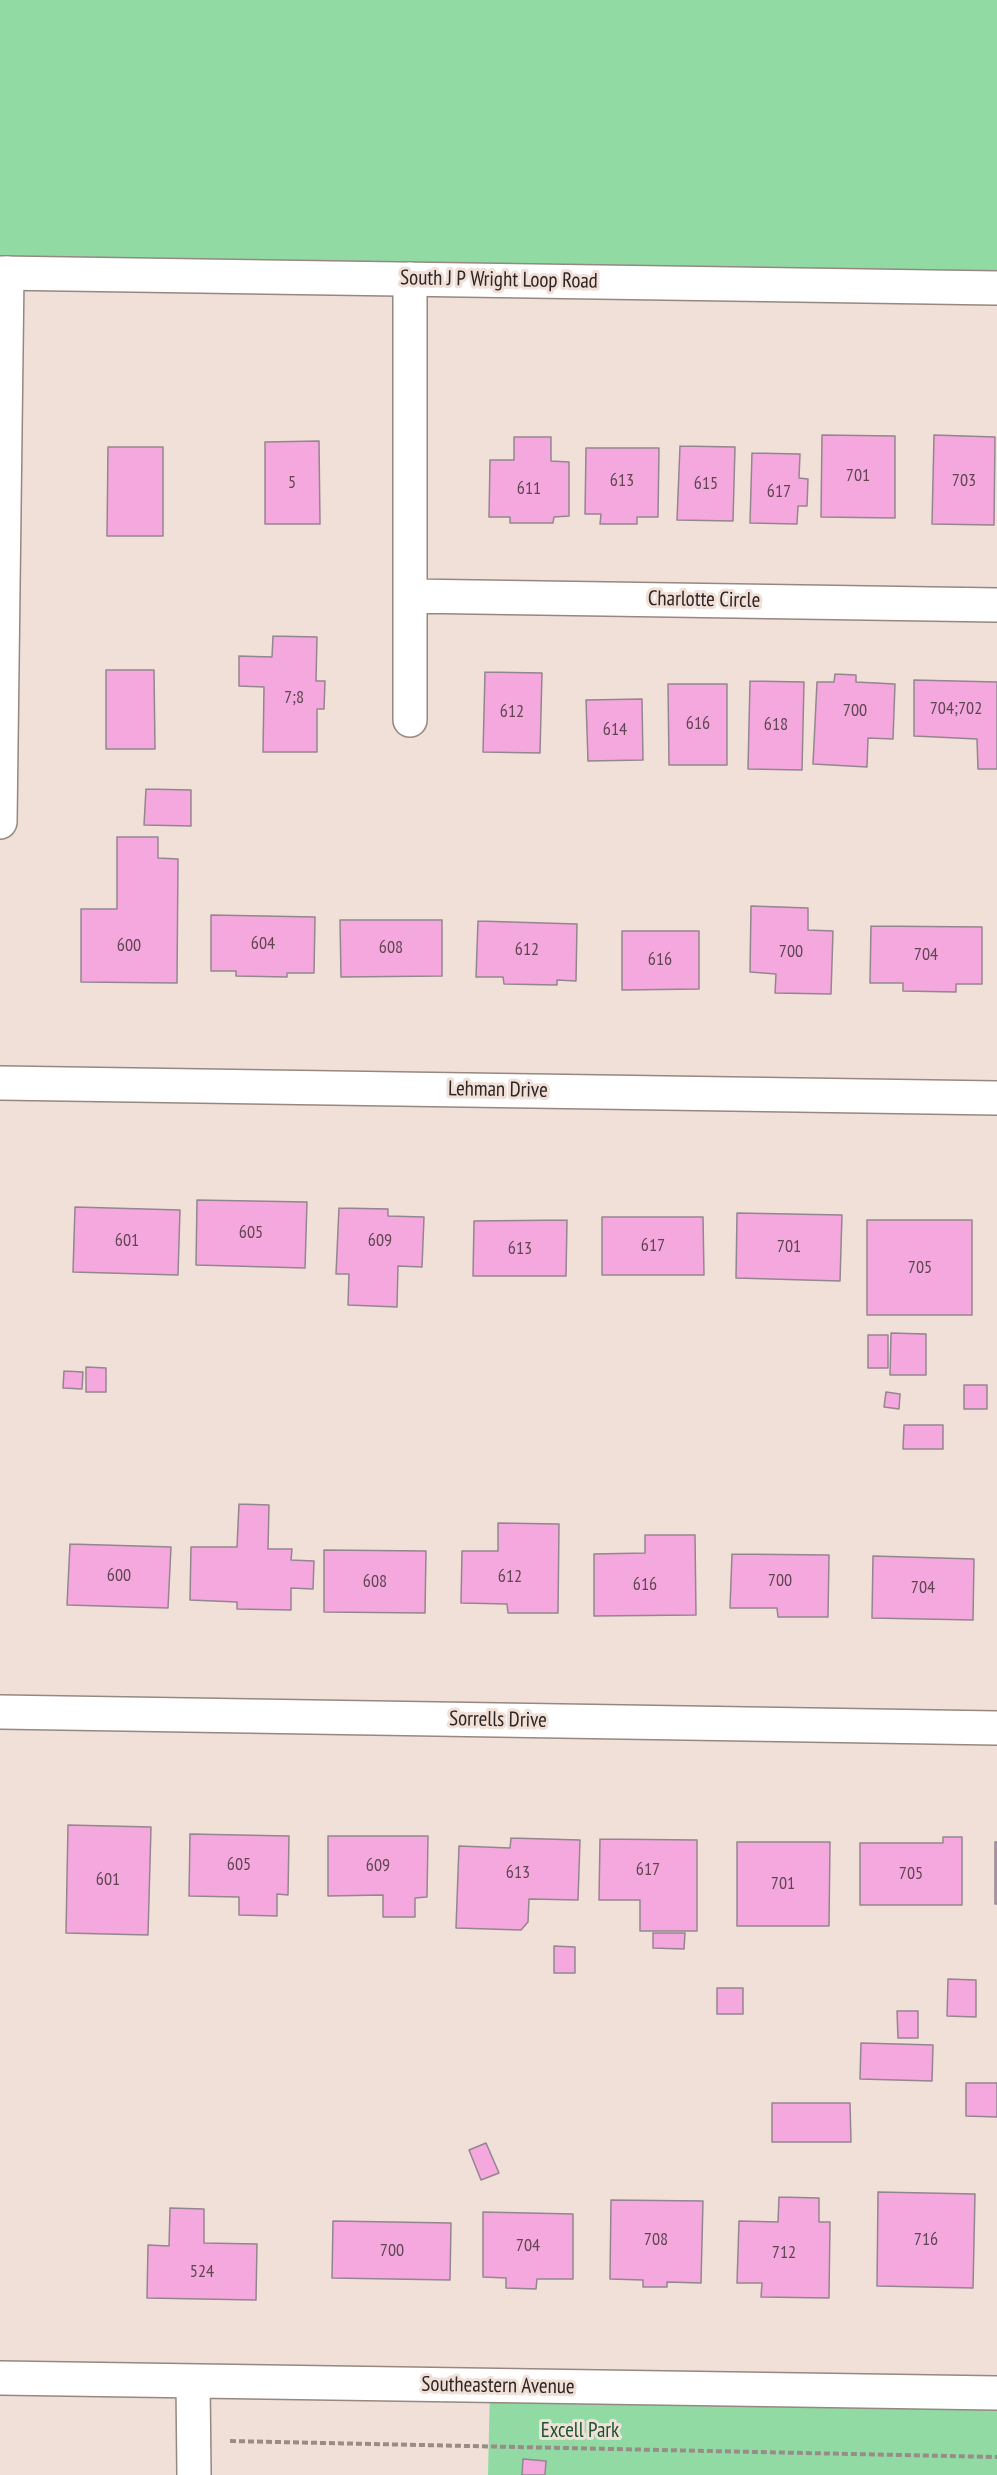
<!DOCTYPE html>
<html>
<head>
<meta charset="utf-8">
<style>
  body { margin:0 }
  canvas { display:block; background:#f1e0d8 }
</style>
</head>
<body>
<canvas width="997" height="2475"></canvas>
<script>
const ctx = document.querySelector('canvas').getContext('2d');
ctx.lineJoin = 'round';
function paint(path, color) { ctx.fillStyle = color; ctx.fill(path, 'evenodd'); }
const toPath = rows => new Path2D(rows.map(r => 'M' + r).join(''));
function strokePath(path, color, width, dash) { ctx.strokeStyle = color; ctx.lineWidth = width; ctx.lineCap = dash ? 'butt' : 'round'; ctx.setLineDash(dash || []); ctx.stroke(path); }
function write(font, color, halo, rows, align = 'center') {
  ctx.font = font + ' "PT Sans Narrow",sans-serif'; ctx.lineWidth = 6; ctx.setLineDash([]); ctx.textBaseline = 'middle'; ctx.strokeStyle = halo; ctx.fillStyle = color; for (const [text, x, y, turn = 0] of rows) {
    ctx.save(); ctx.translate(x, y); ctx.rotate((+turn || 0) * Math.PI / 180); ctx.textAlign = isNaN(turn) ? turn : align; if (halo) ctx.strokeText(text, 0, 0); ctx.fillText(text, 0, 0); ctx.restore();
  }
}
const green = toPath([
  [0,0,997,0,997,293,0,280],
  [490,2386,997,2393,997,2475,488,2475]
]);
const building = toPath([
  [822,435,895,436,895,518,821,517,822,435],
  [934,435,995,437,994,525,932,524,934,435],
  [514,437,551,437,551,461,569,462,569,516,554,517,553,523,510,523,510,517,489,517,490,460,514,460,514,437],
  [319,441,320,524,265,524,265,442,319,441],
  [680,446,735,447,733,521,677,520,680,446],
  [108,447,163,447,163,536,107,536,108,447],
  [586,448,659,448,658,517,637,517,637,524,600,524,601,514,585,514,586,448],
  [752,453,800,454,799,478,808,479,807,506,798,506,797,524,750,523,752,453],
  [273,636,317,637,316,681,325,681,324,709,317,709,317,752,263,752,264,687,239,686,239,656,272,657,273,636],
  [106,670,154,670,155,749,106,749,106,670],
  [485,672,542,673,540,753,483,752,485,672],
  [835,674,856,675,856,682,895,684,893,739,868,738,867,767,813,764,817,682,834,682,835,674],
  [914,680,997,682,997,769,978,769,977,739,914,736,914,680],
  [750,681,804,682,802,770,748,769,750,681],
  [668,684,727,684,727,765,669,765,668,684],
  [642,699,643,760,588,761,586,700,642,699],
  [146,789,191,790,191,826,144,825,146,789],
  [117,837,158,837,158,858,178,859,177,983,81,982,81,909,117,909,117,837],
  [751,906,808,908,808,930,833,931,831,994,775,993,776,974,750,972,751,906],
  [211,915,315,917,314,973,287,973,287,977,236,976,236,971,211,971,211,915],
  [340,920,442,920,442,976,341,977,340,920],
  [478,921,577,924,576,981,557,980,557,985,504,984,503,977,476,977,478,921],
  [871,926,982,927,982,984,956,984,956,992,903,991,903,983,870,983,871,926],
  [622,931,699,931,699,989,622,990,622,931],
  [197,1200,307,1202,305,1268,196,1265,197,1200],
  [75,1207,180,1210,178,1275,73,1272,75,1207],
  [339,1208,388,1209,388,1216,424,1217,422,1267,398,1266,397,1307,348,1305,349,1274,336,1274,339,1208],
  [737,1213,842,1215,840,1281,736,1278,737,1213],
  [602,1217,703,1217,704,1275,602,1275,602,1217],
  [567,1220,566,1276,473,1276,474,1221,567,1220],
  [867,1220,972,1220,972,1315,867,1315,867,1220],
  [891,1333,926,1334,926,1375,890,1375,891,1333],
  [868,1335,888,1335,888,1368,868,1368,868,1335],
  [86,1367,106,1368,106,1392,86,1392,86,1367],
  [64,1371,83,1372,82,1389,63,1388,64,1371],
  [964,1385,987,1385,987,1409,964,1409,964,1385],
  [886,1392,900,1394,899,1409,884,1407,886,1392],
  [904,1425,943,1425,943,1449,903,1449,904,1425],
  [239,1504,269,1505,268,1549,292,1549,291,1560,314,1561,313,1589,291,1588,291,1610,237,1609,237,1602,190,1600,191,1547,237,1547,239,1504],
  [498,1523,559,1524,558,1613,508,1613,507,1604,461,1603,462,1551,498,1551,498,1523],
  [645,1535,695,1535,696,1615,594,1616,594,1554,645,1553,645,1535],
  [70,1544,171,1547,168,1608,67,1605,70,1544],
  [324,1550,426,1551,425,1613,324,1612,324,1550],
  [732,1554,829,1555,828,1617,778,1617,777,1608,730,1608,732,1554],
  [873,1556,974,1559,973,1620,872,1618,873,1556],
  [68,1825,151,1827,148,1935,66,1933,68,1825],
  [190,1834,289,1836,288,1895,277,1894,277,1916,239,1915,239,1897,189,1896,190,1834],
  [328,1836,428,1836,427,1897,415,1898,415,1917,383,1917,383,1895,328,1896,328,1836],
  [943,1837,962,1837,962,1905,860,1905,860,1843,943,1843,943,1837],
  [511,1838,580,1840,578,1900,529,1899,528,1922,521,1930,456,1928,459,1846,510,1848,511,1838],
  [600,1839,697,1840,697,1931,640,1931,640,1900,599,1900,600,1839],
  [737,1842,830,1842,829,1926,737,1926,737,1842],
  [995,1842,997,1842,997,1904,995,1904,995,1842],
  [653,1933,685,1933,684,1949,653,1948,653,1933],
  [554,1946,575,1947,575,1973,554,1973,554,1946],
  [948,1979,976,1980,976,2017,947,2016,948,1979],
  [717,1988,743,1988,743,2014,717,2014,717,1988],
  [897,2011,918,2011,918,2038,898,2038,897,2011],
  [861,2043,933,2045,932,2081,860,2079,861,2043],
  [966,2083,997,2083,997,2117,966,2116,966,2083],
  [772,2103,850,2103,851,2142,772,2142,772,2103],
  [486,2143,499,2173,481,2180,469,2150,486,2143],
  [878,2192,975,2194,973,2288,877,2286,878,2192],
  [779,2197,819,2198,819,2222,830,2222,829,2298,761,2297,762,2283,737,2283,739,2221,778,2222,779,2197],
  [611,2200,703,2201,701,2283,667,2282,667,2287,643,2287,643,2280,610,2279,611,2200],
  [170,2208,204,2209,204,2243,257,2244,256,2300,147,2298,148,2245,169,2246,170,2208],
  [483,2212,573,2214,573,2279,537,2279,536,2289,506,2288,506,2278,483,2277,483,2212],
  [333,2221,451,2223,450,2280,332,2278,333,2221],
  [523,2459,546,2461,545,2475,522,2475,523,2459]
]);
const path = toPath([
  [230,2441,997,2457]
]);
const minor = toPath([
  [410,596,997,605],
  [410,720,410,279],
  [0,822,7,273],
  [0,1083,997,1098],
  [0,1712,997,1728],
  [0,2378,997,2393],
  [193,2381,194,2475]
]);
const major = toPath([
  [0,273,997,288]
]);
const numberNames = [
  ["701",858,476],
  ["613",622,481],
  ["703",964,481],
  ["5",292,483],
  ["615",706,484],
  ["611",529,489],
  ["617",779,492],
  ["7;8",294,698],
  ["704;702",956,709],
  ["700",855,711],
  ["612",512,712],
  ["616",698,724],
  ["618",776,725],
  ["614",615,730],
  ["604",263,944],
  ["600",129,946],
  ["608",391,948],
  ["612",527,950],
  ["700",791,952],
  ["704",926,955],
  ["616",660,960],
  ["605",251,1233],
  ["601",127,1241],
  ["609",380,1241],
  ["617",653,1246],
  ["701",789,1247],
  ["613",520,1249],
  ["705",920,1268],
  ["600",119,1576],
  ["612",510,1577],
  ["700",780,1581],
  ["608",375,1582],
  ["616",645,1585],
  ["704",923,1588],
  ["605",239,1865],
  ["609",378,1866],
  ["617",648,1870],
  ["613",518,1873],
  ["705",911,1874],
  ["601",108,1880],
  ["701",783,1884],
  ["708",656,2240],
  ["716",926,2240],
  ["704",528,2246],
  ["700",392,2251],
  ["712",784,2253],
  ["524",202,2272]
];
const streetNames = [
  ["South J P Wright Loop Road",499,280,1],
  ["Charlotte Circle",704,600,1],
  ["Lehman Drive",498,1090,1],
  ["Sorrells Drive",498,1720,1],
  ["Southeastern Avenue",498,2386,1]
];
const parkNames = [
  ["Excell Park",580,2431]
];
paint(green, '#91daa4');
paint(building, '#f4a8de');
strokePath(building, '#93868f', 1.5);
strokePath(minor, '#968780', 36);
strokePath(major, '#968780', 36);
strokePath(path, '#998c87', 4, [6, 3]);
strokePath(minor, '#fff', 33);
strokePath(major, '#fff', 33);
write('18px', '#5f4652', null, numberNames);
write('21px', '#2d2624', '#f1e0d8', streetNames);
write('21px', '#1b542f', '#f1e0d8', parkNames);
</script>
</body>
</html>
